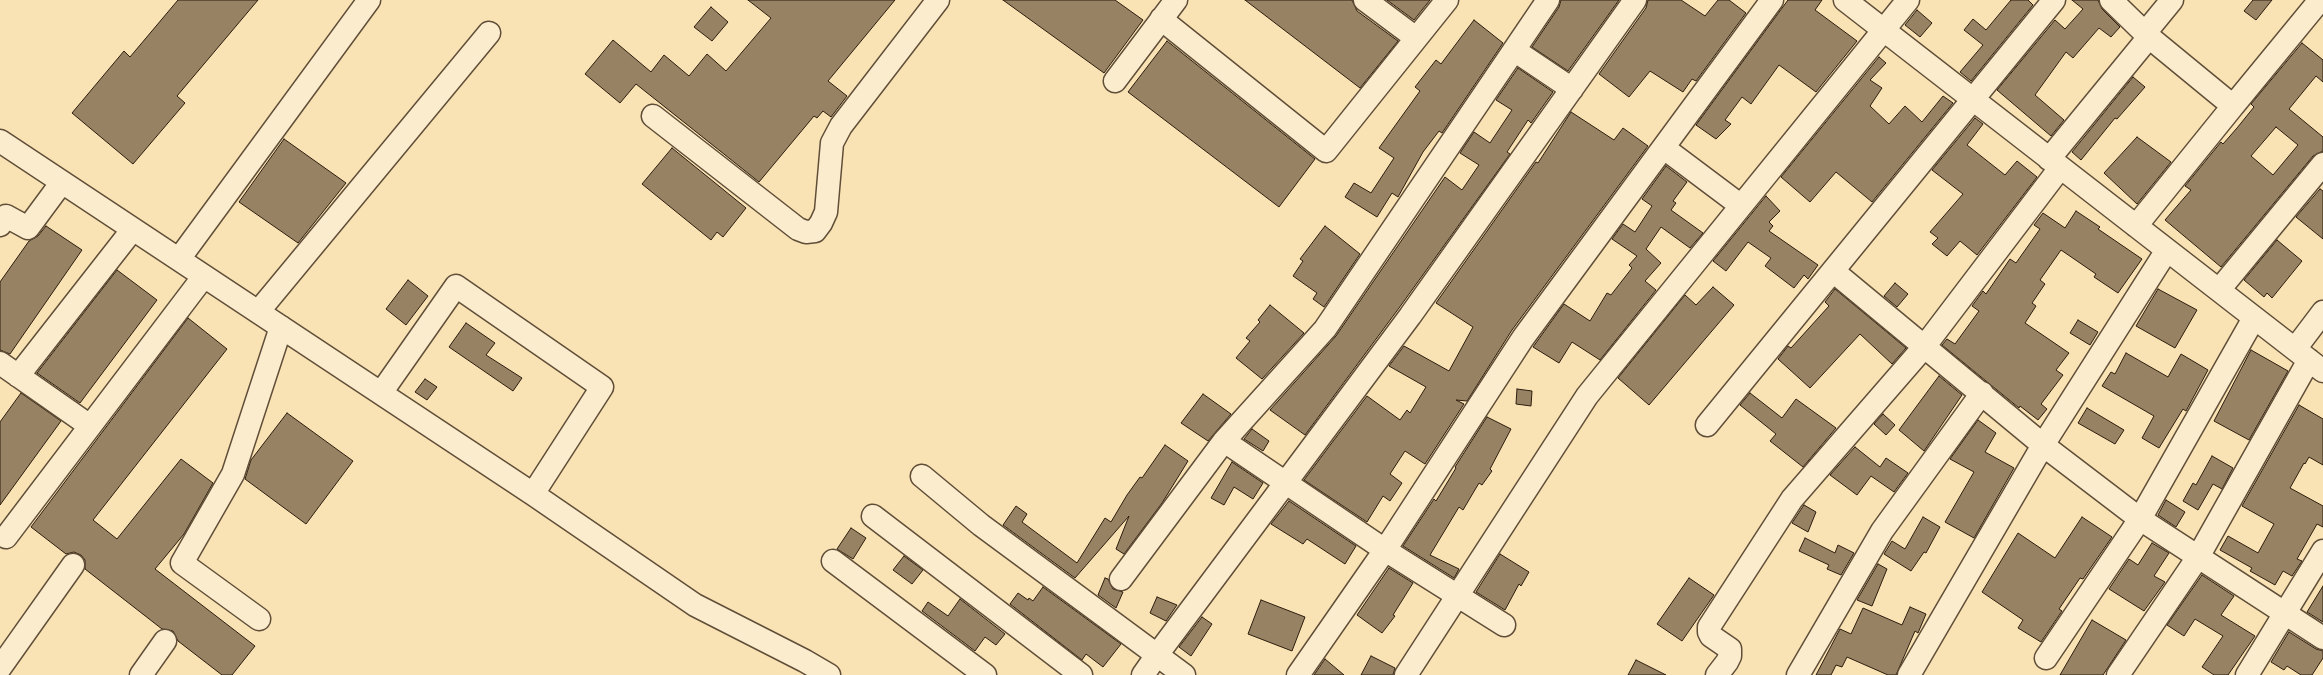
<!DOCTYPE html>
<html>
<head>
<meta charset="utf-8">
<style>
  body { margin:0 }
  canvas { display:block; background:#f9e2b4 }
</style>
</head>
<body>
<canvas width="2323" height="675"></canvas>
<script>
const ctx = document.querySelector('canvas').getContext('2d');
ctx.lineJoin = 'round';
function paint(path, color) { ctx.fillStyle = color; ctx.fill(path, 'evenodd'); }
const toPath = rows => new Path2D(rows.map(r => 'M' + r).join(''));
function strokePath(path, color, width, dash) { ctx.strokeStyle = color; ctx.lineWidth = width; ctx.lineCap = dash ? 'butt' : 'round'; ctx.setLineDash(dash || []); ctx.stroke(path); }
const building = toPath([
  [178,0,258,0,177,96,185,103,133,164,72,113,124,51,130,57,178,0],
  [748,0,895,0,828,81,847,96,831,117,823,111,817,118,814,116,759,182,636,84,620,103,585,74,613,40,651,72,664,55,689,76,707,54,726,71,771,18,748,0],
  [1003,0,1115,0,1143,20,1104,73,1003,0],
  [1245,0,1352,0,1357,11,1398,41,1360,88,1245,0],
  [1387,0,1430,0,1414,20,1387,0],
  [1561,0,1619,0,1568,71,1532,47,1559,7,1561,0],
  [1648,0,1681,0,1705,16,1718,0,1729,0,1746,13,1696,81,1692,79,1683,92,1650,71,1629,97,1599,74,1646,8,1648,0],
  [1788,0,1822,0,1815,10,1857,41,1816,92,1779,65,1751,104,1742,97,1725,120,1731,124,1716,139,1696,125,1788,0],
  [2011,0,2028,0,2033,5,1971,81,1960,72,1983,45,1964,30,1973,19,1986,30,2011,0],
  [2072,0,2098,0,2102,9,2120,27,2111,37,2099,28,2073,58,2066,52,2035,95,2064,120,2051,136,1997,90,2055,20,2065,29,2083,9,2072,0],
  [2253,0,2272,0,2256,20,2244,11,2253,0],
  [711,7,728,22,712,41,694,27,711,7],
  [1917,10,1932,23,1920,37,1905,25,1917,10],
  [1474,20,1503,43,1442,133,1439,131,1423,152,1398,197,1392,193,1377,217,1345,197,1354,183,1371,193,1394,158,1379,148,1420,91,1415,87,1436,60,1441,64,1474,20],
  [1167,41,1315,159,1279,207,1128,92,1167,41],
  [2302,43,2323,60,2323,82,2316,76,2289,109,2323,137,2323,151,2313,156,2221,267,2165,220,2191,190,2185,186,2221,142,2223,144,2237,128,2254,107,2251,104,2302,43],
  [2276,127,2298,145,2273,175,2251,156,2276,127],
  [1879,57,1886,63,1870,80,1882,88,1870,106,1889,124,1905,106,1922,122,1943,96,1953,103,1872,202,1836,172,1810,202,1781,177,1879,57],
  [1518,68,1553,92,1531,123,1528,120,1507,152,1510,154,1399,308,1305,435,1270,410,1336,336,1445,177,1462,190,1479,165,1460,153,1474,132,1490,143,1512,110,1496,100,1518,68],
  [2133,77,2145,87,2117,119,2115,118,2081,160,2072,152,2133,77],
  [1571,112,1614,140,1623,128,1648,146,1512,330,1467,401,1456,400,1464,404,1425,464,1405,451,1390,474,1402,483,1390,501,1383,496,1367,522,1304,480,1367,396,1400,420,1407,410,1410,413,1426,387,1389,366,1404,346,1449,371,1473,327,1436,303,1536,162,1538,163,1571,112],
  [1975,118,1983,124,1967,145,2005,175,2017,161,2037,177,1977,255,1960,241,1947,256,1932,244,1938,238,1930,232,1963,194,1932,170,1975,118],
  [2137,137,2171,162,2137,204,2104,173,2137,137],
  [284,139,346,183,298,243,239,202,284,139],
  [672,148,746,208,723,237,717,232,711,240,642,184,672,148],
  [1666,166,1687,182,1673,201,1676,203,1671,210,1703,233,1690,248,1661,227,1646,249,1661,263,1645,281,1656,290,1600,360,1572,342,1559,363,1533,347,1564,304,1590,321,1607,293,1611,295,1632,268,1629,265,1637,256,1612,239,1623,224,1635,232,1652,206,1642,199,1666,166],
  [2320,189,2323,191,2323,239,2296,217,2320,189],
  [1766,196,1780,211,1769,222,1773,226,1769,231,1818,265,1808,279,1804,275,1794,288,1765,266,1771,258,1748,242,1726,271,1713,261,1766,196],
  [2076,211,2100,227,2098,229,2142,259,2118,293,2094,277,2096,274,2061,250,2040,280,2045,284,2032,303,2036,306,2025,323,2069,353,2056,370,2063,375,2041,404,2047,409,2038,420,2020,406,2019,408,1942,345,1947,339,1955,344,1979,311,1972,306,1983,291,1986,294,2010,259,2016,263,2040,229,2034,225,2043,213,2065,228,2076,211],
  [46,226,82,250,10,354,0,350,0,282,29,241,38,236,46,226],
  [1325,226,1360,254,1324,307,1313,299,1317,293,1293,276,1303,261,1300,259,1325,226],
  [2277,240,2302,261,2272,298,2267,293,2264,297,2244,280,2277,240],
  [117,270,157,300,80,403,37,373,117,270],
  [408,280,428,296,406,325,386,309,408,280],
  [1895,283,1908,294,1897,307,1884,296,1895,283],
  [1713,287,1734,305,1649,405,1618,378,1685,295,1696,305,1713,287],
  [1835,289,1906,348,1892,364,1860,334,1810,388,1778,359,1788,346,1791,348,1829,306,1825,302,1835,289],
  [2158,289,2197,310,2175,348,2136,326,2158,289],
  [1270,305,1304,333,1262,379,1236,358,1250,341,1246,338,1260,322,1258,320,1270,305],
  [188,318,227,349,93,520,117,539,181,459,213,483,184,534,155,569,255,646,232,675,222,675,178,641,173,631,162,629,85,569,85,560,81,555,74,552,66,554,31,527,188,318],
  [2078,320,2098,332,2090,345,2070,333,2078,320],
  [466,323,495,343,486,355,522,378,513,391,449,347,466,323],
  [2251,350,2288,371,2249,440,2214,421,2251,350],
  [2126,353,2168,377,2181,354,2208,370,2186,411,2183,409,2159,448,2142,438,2154,416,2102,386,2111,372,2115,374,2126,353],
  [1939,376,1962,395,1924,451,1899,430,1939,376],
  [425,379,437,387,427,400,415,392,425,379],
  [1517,389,1532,391,1531,406,1516,404,1517,389],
  [21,393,61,421,0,505,0,422,21,393],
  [1750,393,1782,418,1796,399,1836,428,1803,467,1770,441,1776,434,1740,405,1750,393],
  [1203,394,1231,414,1208,441,1181,423,1203,394],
  [2299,405,2323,419,2323,465,2309,457,2305,464,2304,463,2290,488,2323,506,2323,527,2317,524,2297,559,2302,561,2292,576,2283,571,2275,585,2250,571,2252,568,2220,550,2228,536,2258,553,2274,524,2242,506,2299,405],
  [2087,408,2124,430,2115,444,2078,423,2087,408],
  [287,413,353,461,306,524,245,479,251,460,287,413],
  [1883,414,1895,425,1886,435,1874,424,1883,414],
  [1487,417,1511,429,1490,469,1492,471,1482,485,1479,483,1463,510,1459,507,1430,555,1459,569,1454,578,1403,546,1434,499,1436,501,1456,468,1455,467,1487,417],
  [1978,420,1996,433,1985,452,2014,468,1974,538,1945,522,1974,472,1950,459,1978,420],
  [1252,429,1269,441,1263,451,1244,439,1252,429],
  [1165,445,1188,461,1162,503,1124,554,1116,549,1129,516,1075,578,1003,525,1016,506,1027,514,1022,522,1077,563,1105,518,1111,522,1127,495,1140,477,1142,478,1165,445],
  [1855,447,1880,467,1886,458,1908,473,1894,492,1871,476,1857,495,1830,475,1855,447],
  [2212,456,2233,468,2222,489,2213,484,2198,510,2183,501,2193,483,2196,485,2212,456],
  [1232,462,1263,483,1253,499,1234,487,1224,505,1211,498,1232,462],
  [2166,500,2185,512,2176,527,2158,515,2166,500],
  [1289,501,1356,546,1345,564,1307,539,1303,544,1271,524,1289,501],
  [1804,505,1816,512,1808,532,1792,523,1804,505],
  [1923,517,1940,527,1926,553,1924,552,1911,571,1884,554,1892,541,1905,549,1923,517],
  [2082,517,2112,537,2083,579,2080,578,2059,609,2062,611,2041,642,2018,628,2023,620,1982,592,2018,533,2055,558,2082,517],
  [851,528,866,538,853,559,837,549,851,528],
  [1805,538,1835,553,1838,545,1854,553,1841,575,1827,569,1829,565,1799,551,1805,538],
  [2152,543,2169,553,2154,576,2165,582,2144,611,2109,589,2129,559,2138,565,2152,543],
  [1500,554,1529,572,1521,586,1519,584,1505,610,1476,592,1500,554],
  [904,556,923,570,912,584,893,570,904,556],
  [1878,564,1887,569,1872,606,1857,600,1878,564],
  [1389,568,1413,583,1393,615,1395,616,1382,633,1357,615,1389,568],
  [2202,575,2234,596,2221,615,2255,636,2228,675,2214,675,2202,667,2223,636,2195,619,2184,636,2167,625,2202,575],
  [1105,578,1108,579,1113,589,1123,592,1116,608,1098,595,1105,578],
  [1689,578,1714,595,1682,641,1657,624,1689,578],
  [2323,586,2323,622,2307,612,2323,586],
  [1043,587,1121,644,1103,667,1086,654,1082,660,1010,604,1018,593,1028,600,1029,598,1033,601,1043,587],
  [1157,597,1177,605,1166,621,1150,613,1157,597],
  [960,599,1005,634,996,645,985,637,975,651,922,611,928,602,948,616,960,599],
  [1261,600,1305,617,1292,651,1248,634,1261,600],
  [1910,607,1926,614,1918,633,1915,631,1896,675,1888,675,1847,657,1842,667,1836,665,1831,675,1816,675,1840,629,1851,634,1863,608,1902,625,1910,607],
  [1202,617,1212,624,1191,656,1179,647,1202,617],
  [2092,620,2126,640,2103,675,2060,675,2092,620],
  [2289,632,2316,649,2323,651,2323,658,2312,675,2301,675,2287,666,2284,670,2271,662,2289,632],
  [1371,656,1395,668,1393,675,1361,675,1371,656],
  [1325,659,1344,675,1314,675,1325,659],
  [1636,660,1666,675,1628,675,1636,660]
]);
const minor = toPath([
  [1365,0,1416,38],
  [1845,0,2323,371],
  [1161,19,1326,151,1447,0],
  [2145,33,2172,0],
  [1514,50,1572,89],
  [1115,81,1176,0],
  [2233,106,2320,0],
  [653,116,798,229,806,232,815,231,821,223,826,212,832,143,841,126,938,0],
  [0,141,533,494,695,605,805,661,829,675],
  [1664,148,1740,205],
  [2049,159,2149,37,2111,0],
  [0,225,6,216,28,228,62,182],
  [2136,226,2233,106,2149,37],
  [179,259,369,0],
  [1833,271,2043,445,2167,250],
  [2219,290,2323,164],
  [258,312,489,33],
  [2295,349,2323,312],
  [0,363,90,426],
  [18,376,133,229],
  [381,393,456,286,602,387,533,494],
  [1707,425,2054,0],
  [1224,441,1385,550,1504,625],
  [922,476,981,525,1157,655,1143,675],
  [873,516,1081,675],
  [6,537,204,276],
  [833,561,985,675],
  [1121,579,1224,441,1325,329,1548,0],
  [259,619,182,563,233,474,281,327],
  [2046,658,2140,519,2254,318],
  [0,668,73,565],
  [141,675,165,641],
  [1184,675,1157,655,1410,316,1635,0],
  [1298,675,1385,550,1523,338,1772,0],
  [1406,675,1587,396,1908,0],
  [1717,675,1727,662,1730,656,1730,649,1711,636,1709,632,1709,627,1792,499,1924,347,2060,168],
  [1798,675,1882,531,1982,393],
  [1909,675,2043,445,2140,519,2323,638],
  [2118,675,2198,557,2309,360],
  [2247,675,2323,551]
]);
paint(building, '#978364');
strokePath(building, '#2d1d0e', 1);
strokePath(minor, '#604e38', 25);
strokePath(minor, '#fbecce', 22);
</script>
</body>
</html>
